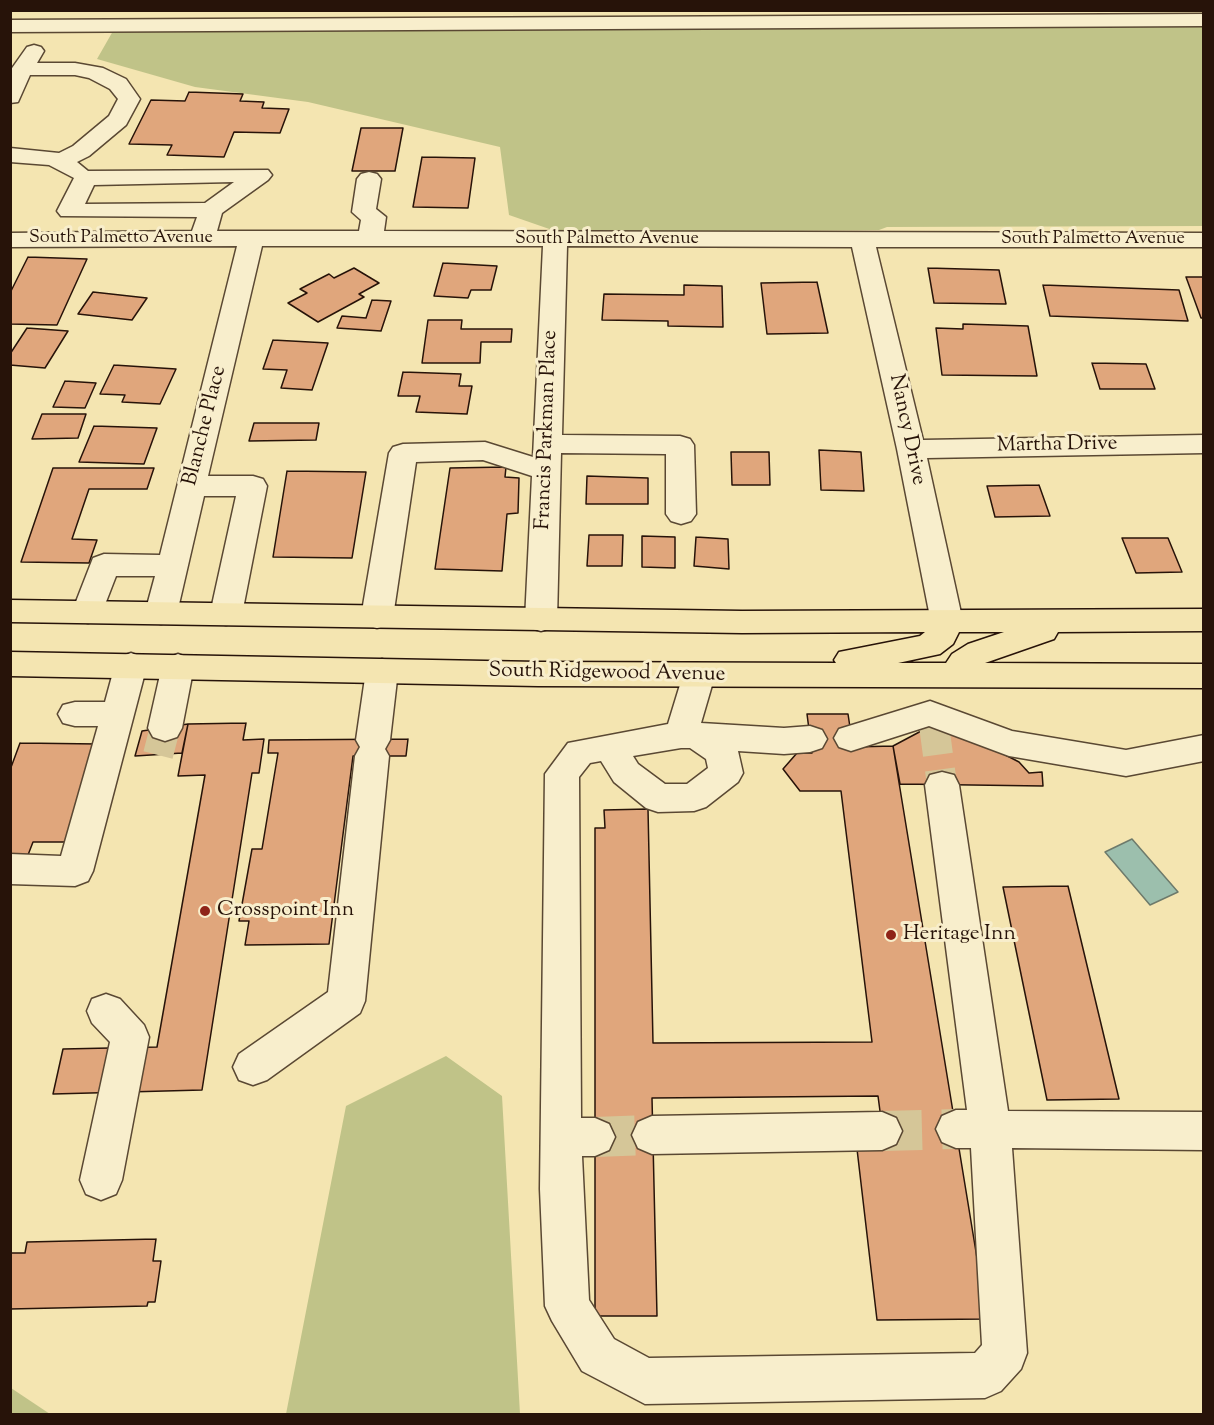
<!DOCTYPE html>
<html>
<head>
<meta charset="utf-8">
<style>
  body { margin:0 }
  #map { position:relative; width:1214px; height:1425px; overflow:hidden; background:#f4e5b1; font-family:"Sorts Mill Goudy",serif }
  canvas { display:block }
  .frame { position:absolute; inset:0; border:12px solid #271309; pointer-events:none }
</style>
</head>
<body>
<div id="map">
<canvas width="1214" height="1425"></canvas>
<div class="frame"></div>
</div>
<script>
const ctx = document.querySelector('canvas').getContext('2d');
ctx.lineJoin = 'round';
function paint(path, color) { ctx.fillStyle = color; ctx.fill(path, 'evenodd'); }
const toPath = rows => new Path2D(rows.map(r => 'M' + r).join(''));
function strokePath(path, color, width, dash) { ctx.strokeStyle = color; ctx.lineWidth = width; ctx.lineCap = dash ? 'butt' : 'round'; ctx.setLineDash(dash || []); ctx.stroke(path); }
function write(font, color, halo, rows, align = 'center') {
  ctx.font = font + ' "Sorts Mill Goudy",serif'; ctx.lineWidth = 6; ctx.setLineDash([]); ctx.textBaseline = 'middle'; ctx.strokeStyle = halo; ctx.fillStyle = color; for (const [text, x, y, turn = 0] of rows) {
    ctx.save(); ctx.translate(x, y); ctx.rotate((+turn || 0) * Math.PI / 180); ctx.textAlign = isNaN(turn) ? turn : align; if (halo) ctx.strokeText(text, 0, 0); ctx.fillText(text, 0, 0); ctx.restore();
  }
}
const green = toPath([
  [1160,26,1203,26,1203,226,887,227,879,230,558,232,509,215,500,147,308,102,195,87,97,59,113,31],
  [446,1056,502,1096,520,1414,286,1414,346,1106],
  [10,1388,11,1388,50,1414,11,1414]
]);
const water = toPath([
  [1132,839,1178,892,1150,905,1105,852,1132,839]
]);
const building = toPath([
  [189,92,243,94,240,101,264,102,262,108,289,109,280,133,234,132,224,157,167,155,172,145,129,144,151,100,185,101,189,92],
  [361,128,403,128,395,171,352,171,361,128],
  [422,157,475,158,468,208,413,207,422,157],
  [28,257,87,259,57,325,10,324,10,293,28,257],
  [443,263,497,266,491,290,471,290,468,298,434,296,443,263],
  [354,268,379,283,359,294,364,297,318,322,288,303,307,293,300,289,329,274,334,278,354,268],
  [928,268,999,270,1006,304,934,303,928,268],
  [1186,277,1204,277,1204,318,1201,318,1186,277],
  [817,282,828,333,767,334,761,283,817,282],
  [684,285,722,286,723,327,668,326,668,321,602,320,604,294,684,295,684,285],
  [1043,285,1179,290,1188,321,1050,316,1043,285],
  [93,292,147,298,132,320,78,314,93,292],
  [372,300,391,301,381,331,337,328,342,316,366,318,372,300],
  [428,320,462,320,461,329,512,329,511,342,481,342,480,363,422,363,428,320],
  [963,324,1028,326,1037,376,942,375,936,328,963,329,963,324],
  [27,328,68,331,45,368,10,365,10,354,27,328],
  [273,340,328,343,312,390,281,388,287,370,263,369,273,340],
  [1092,363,1146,364,1155,389,1100,389,1092,363],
  [114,365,176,369,160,404,122,402,125,395,100,394,114,365],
  [403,372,461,374,459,386,472,386,467,414,416,412,420,396,398,396,403,372],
  [65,381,96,383,85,408,53,407,65,381],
  [42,414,86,414,78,438,32,439,42,414],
  [254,423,319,423,316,440,249,441,254,423],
  [94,426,157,428,144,464,79,462,94,426],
  [819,450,861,452,864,491,821,490,819,450],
  [731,452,769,452,770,485,732,485,731,452],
  [506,467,505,477,519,478,518,513,507,514,502,571,435,569,450,468,506,467],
  [53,468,154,468,147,489,89,489,72,539,97,540,89,563,21,562,53,468],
  [287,471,366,472,352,558,273,557,287,471],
  [587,476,648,478,648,504,586,504,587,476],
  [1039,485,1050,516,995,517,987,486,1039,485],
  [589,535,623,535,622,566,587,566,589,535],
  [642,536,675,537,675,568,642,567,642,536],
  [696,537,728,539,729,569,694,566,696,537],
  [1122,538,1168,538,1182,572,1136,573,1122,538],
  [807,714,848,714,853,747,893,746,987,1319,877,1320,857,1149,885,1149,878,1096,652,1098,657,1316,595,1316,595,828,605,828,604,810,648,809,653,1043,872,1042,841,791,800,791,783,769,797,753,812,753,807,714],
  [940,721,1019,762,1029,773,1042,772,1043,786,900,784,893,746,940,721],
  [246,723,243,740,264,739,259,773,252,773,202,1090,53,1094,63,1049,157,1047,205,775,178,776,188,724,246,723],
  [188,724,182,753,135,756,142,731,188,724],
  [408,739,406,756,353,756,329,944,245,945,249,921,239,921,252,849,262,849,278,753,268,753,269,740,408,739],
  [20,743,98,744,68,842,33,842,28,855,10,855,10,770,20,743],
  [1068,886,1119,1099,1047,1100,1003,887,1068,886],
  [156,1239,153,1261,161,1261,155,1302,148,1302,147,1306,10,1309,10,1253,25,1253,27,1242,156,1239]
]);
const minorTunnelFar1 = toPath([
  [934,725,942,785],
  [158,755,165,728]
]);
const minorTunnel = toPath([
  [882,1131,956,1129],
  [595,1137,652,1135]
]);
const minor = toPath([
  [1204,14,1204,26,10,32,10,20,1204,14],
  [34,45,41,47,44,51,37,63,75,63,103,68,126,79,140,99,126,125,89,156,77,162,88,171,268,170,272,175,268,180,222,213,217,231,359,231,361,220,352,212,357,179,361,174,369,172,377,174,381,179,376,209,386,217,384,231,1204,233,1204,247,876,247,923,440,1204,435,1204,453,927,458,963,622,958,630,947,633,936,630,931,622,897,449,852,247,567,246,562,435,680,436,690,439,694,445,696,514,691,521,681,524,671,521,666,514,666,454,561,453,557,620,552,628,541,631,530,628,525,620,532,476,483,460,416,462,393,617,388,625,377,628,366,625,361,617,389,453,393,447,403,444,485,442,533,457,543,246,262,246,208,476,253,476,263,479,267,486,242,614,237,622,226,625,215,622,210,614,236,496,204,496,177,613,172,621,161,624,150,621,145,613,155,576,116,576,99,620,88,623,77,620,72,612,93,558,104,554,160,555,237,246,10,247,10,233,192,231,197,217,61,216,57,211,74,178,49,165,10,162,10,148,59,153,73,146,109,116,118,99,110,89,89,78,75,75,30,75,18,102,10,103,10,71,27,47,34,45],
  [234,182,205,203,85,204,94,185,234,182],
  [131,653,142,657,147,665,93,871,88,881,75,886,10,884,10,854,61,856,98,726,75,726,63,723,58,714,63,705,75,702,105,702,115,665,120,657,131,653],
  [178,654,189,658,194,666,182,728,177,737,165,741,153,737,148,728,162,666,167,658,178,654],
  [382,659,393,663,398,671,390,740,385,749,389,756,365,1001,360,1013,267,1080,253,1085,239,1080,233,1067,239,1054,328,992,355,756,360,747,356,740,366,671,371,663,382,659],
  [699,663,710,667,715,675,701,723,784,728,810,726,822,730,827,739,822,748,810,752,784,754,738,751,743,773,738,782,706,807,694,811,658,812,646,808,614,782,601,761,590,763,579,777,581,1118,595,1118,609,1124,615,1137,609,1150,595,1156,582,1156,589,1300,614,1339,649,1358,975,1353,982,1345,971,1148,956,1148,942,1142,936,1129,942,1116,956,1110,967,1110,925,785,930,775,942,772,954,775,959,785,1008,1111,1204,1112,1204,1150,1012,1148,1027,1353,1021,1369,1001,1391,985,1398,645,1404,582,1371,552,1321,545,1306,540,1189,545,774,568,743,668,724,683,675,688,667,699,663],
  [681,748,690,748,706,759,708,768,687,784,665,784,638,764,633,756,681,748],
  [930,701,1012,731,1126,750,1204,735,1204,761,1126,776,1009,756,929,726,851,751,839,747,834,738,839,729,930,701],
  [106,994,120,999,144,1025,149,1037,122,1180,116,1194,101,1200,86,1194,80,1180,110,1042,92,1023,87,1011,92,999,106,994],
  [882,1112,896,1118,902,1131,896,1144,882,1150,652,1154,638,1148,632,1135,638,1122,652,1116,882,1112]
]);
const major = toPath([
  [10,600,742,611,1204,609,1204,631,1058,632,1054,639,985,663,1204,664,1204,688,538,686,10,676,10,652,538,662,836,663,834,660,839,652,920,636,925,632,742,633,10,622,10,600],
  [959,632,1004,632,968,644,952,654,946,663,898,663,940,654,953,644,959,632]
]);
const markers = [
  [205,911,6,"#8f2418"],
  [891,935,6,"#8f2418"]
];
const farStreetnames = [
  ["South Palmetto Avenue",121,239],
  ["South Palmetto Avenue",607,240],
  ["South Palmetto Avenue",1093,240]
];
const streetNames = [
  ["Blanche Place",206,426,-76],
  ["Francis Parkman Place",548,430,-88],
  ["Nancy Drive",906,430,78],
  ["Martha Drive",1057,446,-1],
  ["South Ridgewood Avenue",607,674,1]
];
const poiNames = [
  ["Crosspoint Inn",217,911],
  ["Heritage Inn",903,935]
];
paint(green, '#c0c388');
paint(water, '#9cbfad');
strokePath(water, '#6d7a6b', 1.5);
paint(building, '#e0a67c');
strokePath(building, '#271309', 1.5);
strokePath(minorTunnelFar1, '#d5c698', 30, [30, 15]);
strokePath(minorTunnel, '#d5c698', 40, [40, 20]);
strokePath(minor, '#5a4833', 3);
strokePath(major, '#271309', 3);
paint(minor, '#f8eecc');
paint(major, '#f4e5b1');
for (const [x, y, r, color] of markers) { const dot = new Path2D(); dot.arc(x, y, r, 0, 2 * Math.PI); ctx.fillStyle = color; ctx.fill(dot); strokePath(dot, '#f8eecc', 2); }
write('18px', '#271309', '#f8eecc', farStreetnames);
write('21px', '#271309', '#f8eecc', streetNames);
write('21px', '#271309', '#f8eecc', poiNames, 'left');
</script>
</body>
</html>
